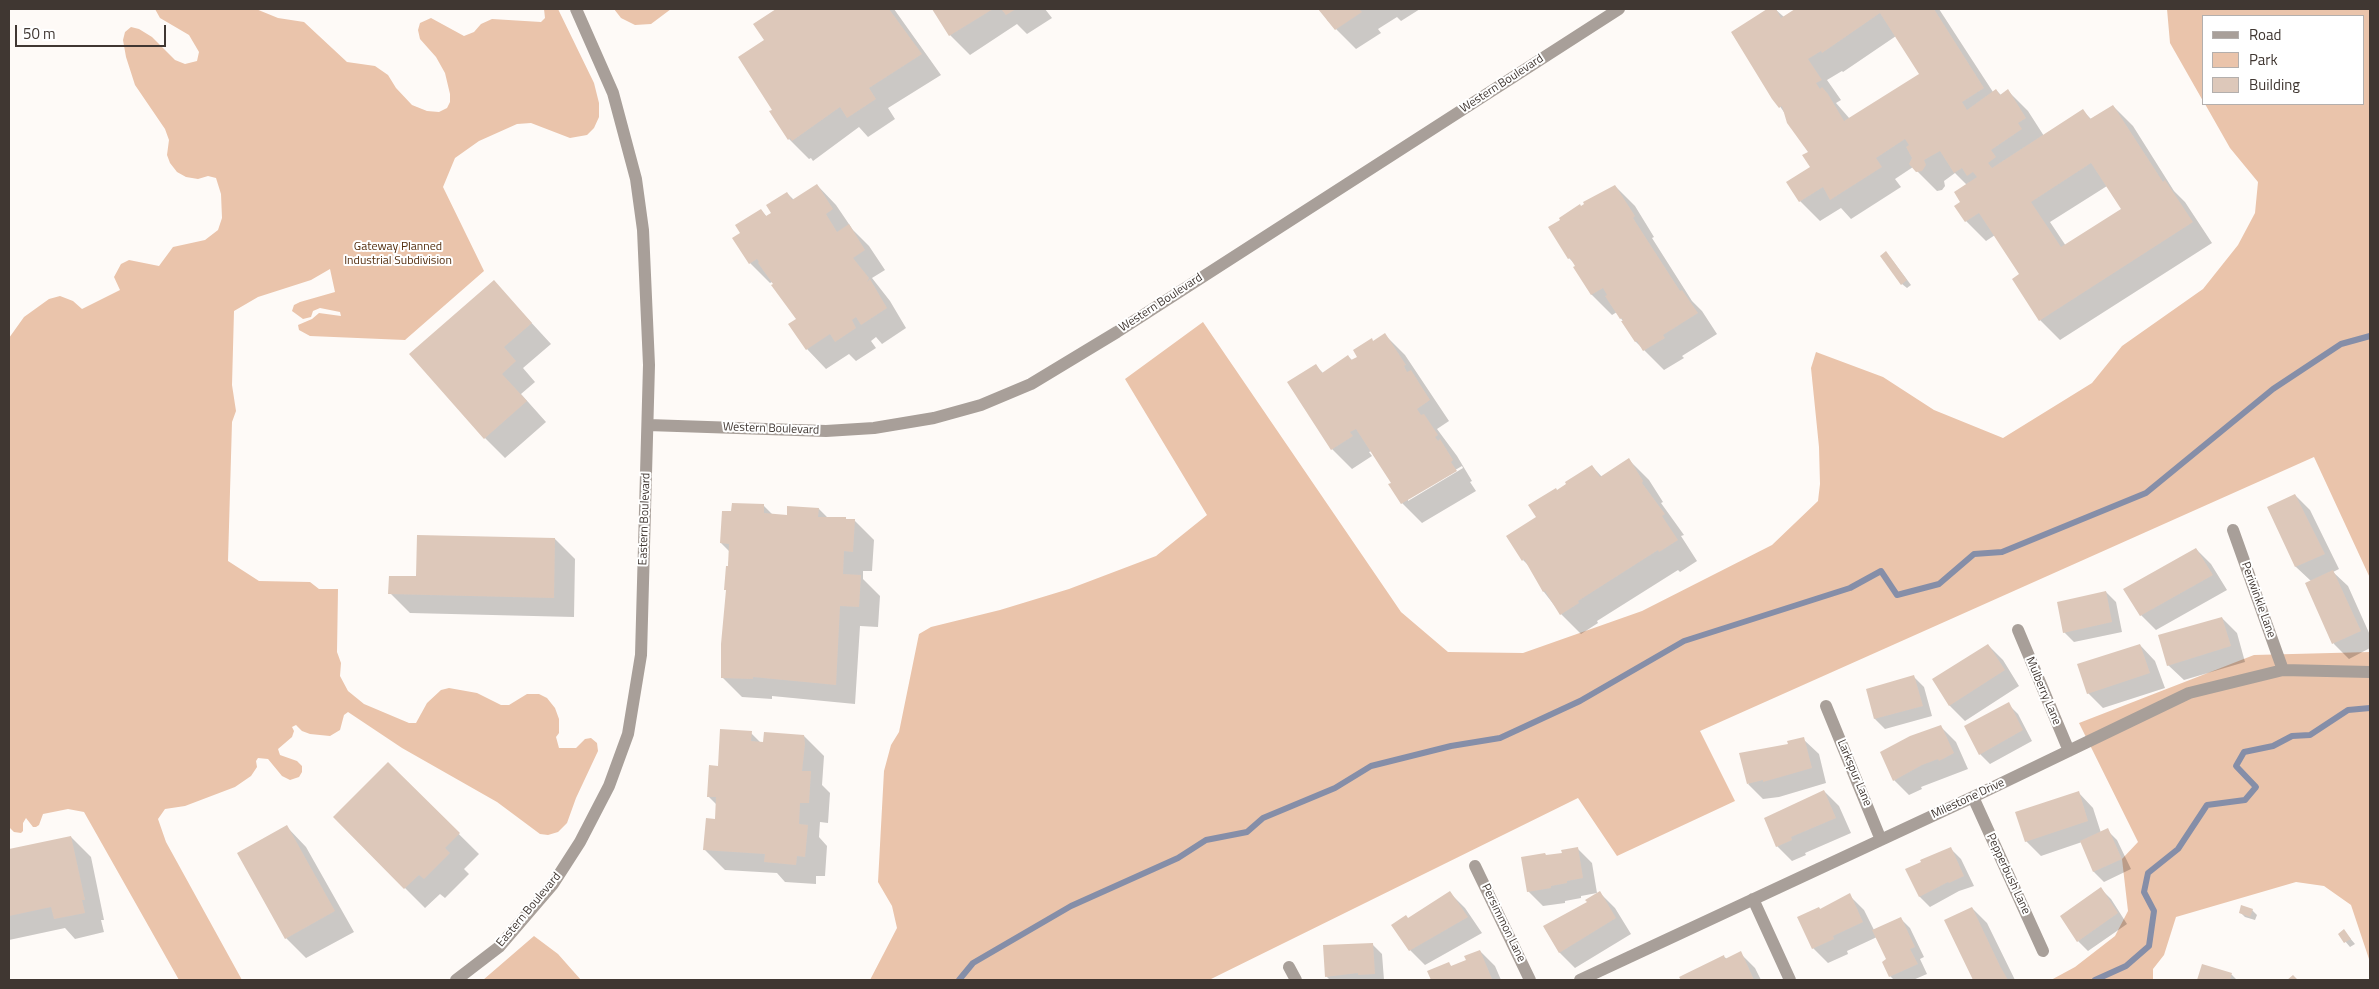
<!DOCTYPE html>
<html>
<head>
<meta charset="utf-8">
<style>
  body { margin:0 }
  #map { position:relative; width:2379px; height:989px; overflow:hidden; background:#fefaf7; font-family:"Titillium Web",sans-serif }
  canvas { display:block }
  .frame { position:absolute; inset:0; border:10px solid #403732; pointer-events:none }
  .legend { position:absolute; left:2202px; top:15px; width:162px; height:90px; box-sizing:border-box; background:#fff; border:1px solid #b3afad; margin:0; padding:6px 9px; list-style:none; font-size:15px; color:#403732 }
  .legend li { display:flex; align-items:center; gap:10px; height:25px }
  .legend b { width:25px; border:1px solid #b3afad }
  .scale { position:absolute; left:15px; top:25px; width:151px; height:22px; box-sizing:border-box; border:2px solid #403732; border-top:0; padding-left:6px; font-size:15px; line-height:18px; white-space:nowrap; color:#403732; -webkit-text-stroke:4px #fff; paint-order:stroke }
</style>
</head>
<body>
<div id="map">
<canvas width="2379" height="989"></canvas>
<div class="frame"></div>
<ul class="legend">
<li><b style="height:6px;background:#a89f99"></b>Road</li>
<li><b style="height:14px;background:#eac4ab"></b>Park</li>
<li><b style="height:14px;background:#ddc8ba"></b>Building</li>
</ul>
<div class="scale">50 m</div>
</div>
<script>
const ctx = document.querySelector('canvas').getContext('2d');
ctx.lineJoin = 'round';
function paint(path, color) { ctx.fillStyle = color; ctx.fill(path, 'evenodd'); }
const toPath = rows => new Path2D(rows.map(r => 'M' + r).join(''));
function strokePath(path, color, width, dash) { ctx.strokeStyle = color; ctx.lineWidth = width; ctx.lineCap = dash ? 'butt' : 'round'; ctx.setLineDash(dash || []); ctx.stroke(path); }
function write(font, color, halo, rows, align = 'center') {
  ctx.font = font + ' "Titillium Web",sans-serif'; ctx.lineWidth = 4; ctx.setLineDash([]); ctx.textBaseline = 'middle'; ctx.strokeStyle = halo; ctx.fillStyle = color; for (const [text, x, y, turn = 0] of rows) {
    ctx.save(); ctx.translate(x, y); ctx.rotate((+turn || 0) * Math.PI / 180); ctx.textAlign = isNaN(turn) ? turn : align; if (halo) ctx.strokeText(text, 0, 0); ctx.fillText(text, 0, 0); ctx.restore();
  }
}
const green = toPath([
  [155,9,256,9,278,18,304,22,347,62,375,66,388,75,396,88,412,105,427,111,439,112,447,108,450,102,450,94,445,73,436,57,420,39,418,30,420,23,431,18,464,36,474,32,481,24,492,19,541,22,545,18,544,9,558,9,594,83,599,103,599,117,594,128,587,135,570,138,531,123,517,124,479,141,455,158,443,187,484,271,405,340,310,336,299,330,298,325,312,319,319,313,341,316,340,312,320,308,313,311,311,317,303,319,292,311,294,305,300,302,335,292,330,269,311,280,258,297,234,311,232,385,236,411,232,422,228,561,259,581,310,582,319,589,338,589,337,652,341,663,340,676,348,691,364,704,409,723,416,723,427,703,441,690,449,688,477,693,501,705,509,705,527,694,539,694,547,698,555,708,559,719,559,733,556,737,559,748,576,748,585,739,591,738,597,743,598,751,576,798,567,823,558,832,548,835,540,834,497,802,402,748,348,712,344,715,340,730,330,736,310,734,302,731,296,725,292,727,294,731,292,737,278,749,280,755,297,761,302,766,302,772,299,777,290,780,282,776,268,759,258,758,256,761,257,767,251,776,235,787,185,806,165,809,158,819,166,842,242,980,179,980,84,812,68,809,43,814,39,825,36,827,33,827,26,818,23,823,23,831,21,833,14,832,9,827,9,338,24,317,49,299,60,296,73,301,82,309,120,290,114,277,121,264,129,260,159,266,173,247,205,240,218,230,222,218,221,194,216,178,208,176,198,179,186,177,177,172,170,163,167,155,169,140,165,129,135,85,126,57,123,40,125,32,131,27,139,29,152,37,175,60,185,64,197,61,199,52,189,35,160,18],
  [614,9,671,9,651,24,635,25,621,18],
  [2167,9,2370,9,2370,578,2314,457,1700,731,1735,801,1617,856,1578,798,1209,980,870,980,897,928,892,906,878,882,884,771,891,745,899,732,919,634,931,627,1000,610,1069,589,1156,556,1207,515,1125,379,1203,322,1401,612,1448,652,1523,653,1642,611,1772,545,1818,501,1820,484,1819,447,1811,368,1816,352,1883,377,1934,410,2003,438,2092,383,2122,346,2203,289,2238,245,2255,213,2258,182,2230,148,2205,104,2363,104,2363,16,2203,16,2203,101,2170,43],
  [2370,652,2370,962,2351,905,2324,886,2296,882,2176,917,2164,955,2153,969,2153,980,2051,980,2075,967,2115,936,2128,911,2122,859,2138,842,2079,723,2254,655],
  [534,936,558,954,581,980,483,980]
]);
const shadow = toPath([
  [778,9,894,9,941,75,888,108,895,119,868,137,859,127,813,161,811,158,809,159,789,139,774,110,765,41,755,24],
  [934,9,1045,9,1052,18,1027,34,1017,24,970,55,950,35],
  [1320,9,1420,9,1401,21,1397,17,1378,29,1381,33,1356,49,1328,21],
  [1769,9,1775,9,1784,17,1797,9,1939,9,1993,92,1996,90,2001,95,2008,91,2028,111,2044,136,2083,111,2091,119,2113,106,2133,126,2174,191,2185,202,2212,243,2060,340,2040,320,2021,275,1995,235,1986,241,1966,221,1962,203,1967,185,1955,173,1944,181,1945,186,1942,190,1937,191,1913,167,1895,179,1901,187,1851,219,1841,208,1820,221,1800,201,1811,167,1810,152,1732,33],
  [1896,36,1921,74,1850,119,1836,103,1841,100,1827,80,1842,71,1843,72],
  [2107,186,2122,209,2066,246,2050,222],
  [817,185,836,205,853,230,869,246,885,270,872,278,890,301,906,328,882,344,876,337,871,341,876,348,856,361,849,354,826,369,807,349,798,319,772,282,770,283,750,263,742,233,761,210,767,217,773,213,787,193,794,200],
  [1615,186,1635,206,1654,237,1652,238,1692,301,1702,311,1717,334,1682,356,1684,358,1664,370,1636,342,1617,312,1612,315,1592,295,1575,267,1575,264,1569,258,1581,208,1586,204,1585,203],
  [1890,257,1911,285,1907,288,1902,284],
  [494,282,551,344,523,368,535,382,521,394,546,422,505,458,485,438],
  [1385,335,1405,355,1449,421,1437,429,1457,456,1472,481,1470,482,1476,491,1422,523,1402,503,1392,483,1372,451,1369,452,1372,456,1352,469,1332,449,1315,365,1324,374,1348,356,1353,361],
  [1462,466,1463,468,1408,501,1408,498],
  [1629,460,1649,480,1663,502,1661,503,1684,535,1681,536,1697,561,1680,572,1678,570,1597,621,1598,623,1581,634,1561,614,1544,592,1531,568,1523,560,1538,517,1557,491,1592,466,1602,477],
  [2295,495,2310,510,2339,569,2333,572,2348,586,2370,635,2370,648,2349,659,2334,644,2306,584,2311,581,2296,567,2269,507],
  [764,506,773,515,788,516,819,509,828,518,854,520,874,540,872,571,863,571,863,579,880,596,878,627,860,626,855,704,772,696,772,699,742,697,722,677,727,591,725,589,730,552,721,543,732,512],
  [555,539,575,559,574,617,410,613,390,593,417,578],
  [2196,549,2211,564,2227,590,2156,630,2141,615],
  [2106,592,2116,602,2122,632,2074,642,2064,632],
  [2222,618,2237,633,2245,662,2184,680,2168,665],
  [1988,645,2003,660,2019,686,1965,721,1950,706,1934,679],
  [2140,645,2155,661,2165,688,2103,708,2088,693],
  [1914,677,1924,687,1932,716,1885,729,1875,719,1867,690],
  [2008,704,2018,714,2032,741,1990,764,1980,754],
  [1940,726,1956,742,1968,769,1921,787,1922,789,1909,795,1894,780],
  [751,733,761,743,804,736,824,756,822,785,830,793,828,823,820,822,819,837,827,846,825,876,816,876,816,884,785,882,777,873,725,870,705,850,716,820,717,805,708,796,719,767],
  [1803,739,1819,754,1826,783,1779,797,1763,799,1748,784,1790,745],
  [388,764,479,854,464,869,469,874,445,898,440,894,425,908,334,817],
  [1824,791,1839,806,1851,833,1805,853,1806,855,1792,861,1777,846],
  [2078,792,2093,808,2101,833,2107,830,2117,840,2131,869,2104,882,2094,872,2082,842,2041,856,2026,841],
  [287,827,306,847,354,932,306,958,286,938],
  [71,837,91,857,104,920,101,920,104,932,75,939,65,928,9,940,9,851],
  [1577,848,1592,863,1597,893,1581,896,1581,898,1565,901,1565,903,1543,906,1528,891,1563,854],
  [1951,849,1961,859,1974,886,1959,891,1930,907,1920,897,1907,870],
  [2101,889,2111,899,2127,924,2088,951,2078,941,2062,917],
  [1450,893,1465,908,1482,933,1425,965,1410,950,1408,919],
  [1600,893,1615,908,1631,934,1575,968,1560,953,1544,927,1589,903],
  [1849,895,1864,910,1874,930,1900,918,1910,928,1924,957,1920,959,1927,974,1913,980,1894,980,1890,976,1888,960,1877,937,1847,951,1848,954,1828,963,1813,948,1819,908,1821,910],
  [1972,908,1987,923,2015,980,1974,980,1946,920],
  [2252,910,2257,915,2255,920,2245,917,2240,912],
  [2344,931,2355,944,2350,947,2339,934],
  [1372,944,1382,954,1384,980,1330,980,1326,976],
  [1480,951,1495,966,1501,980,1432,980,1429,972,1449,964,1452,967,1468,960],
  [1740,953,1755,968,1761,980,1682,980,1681,978,1723,956,1727,959],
  [2203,965,2232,975,2237,980,2198,980]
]);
const stream = toPath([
  [959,980,973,963,1071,906,1178,858,1206,840,1247,832,1263,818,1335,788,1371,766,1451,746,1500,738,1580,701,1684,641,1850,588,1881,571,1897,595,1939,584,1974,554,2002,552,2146,493,2273,389,2341,344,2370,336],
  [2095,980,2126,966,2149,946,2154,911,2144,892,2148,873,2178,849,2207,805,2245,800,2256,787,2236,766,2244,752,2273,746,2292,736,2310,735,2348,710,2370,708]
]);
const building = toPath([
  [776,9,889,9,922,54,869,88,876,99,847,118,840,107,792,141,790,138,788,140,769,111,772,110,738,57,764,40,753,24],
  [932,9,993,9,949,36],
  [1001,9,1016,9,1006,15],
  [1318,9,1359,9,1362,12,1335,30],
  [1767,9,1776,9,1781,18,1795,9,1934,9,1984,88,1962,102,1967,110,1996,89,2000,95,2008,89,2026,118,2018,123,2022,129,1991,150,1996,157,1988,163,1992,168,2083,109,2090,119,2113,105,2163,182,2165,180,2193,222,2039,321,2012,279,2019,274,1979,213,1965,222,1954,206,1960,202,1954,192,1977,177,1973,172,1967,176,1962,168,1954,173,1940,151,1924,160,1926,165,1922,171,1916,172,1909,164,1912,158,1906,147,1909,145,1905,139,1876,158,1882,167,1830,200,1823,187,1799,202,1786,182,1810,167,1802,155,1808,152,1787,123,1782,106,1779,108,1772,99,1731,32],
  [1880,13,1919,74,1844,121,1828,94,1822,87,1820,89,1816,83,1822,80,1808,59,1821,51,1822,53],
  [2091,163,2121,209,2061,247,2031,202],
  [817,184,833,209,826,214,837,232,849,224,865,250,853,258,869,278,867,282,870,279,887,308,861,325,856,317,852,320,856,328,835,342,830,334,806,350,788,324,796,319,771,285,773,284,758,263,759,262,757,259,749,264,732,238,740,233,735,225,761,209,766,216,771,213,766,205,787,192,792,200],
  [1615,185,1635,216,1633,218,1680,291,1682,290,1698,313,1663,335,1665,338,1643,351,1637,341,1635,342,1621,321,1623,321,1622,318,1620,319,1605,296,1607,295,1603,288,1591,295,1573,267,1575,266,1570,258,1568,259,1548,227,1560,220,1559,218,1580,204,1581,206,1584,204,1583,202],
  [1886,251,1907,280,1901,285,1880,256],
  [494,280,532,323,504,347,516,361,502,374,527,401,484,439,409,354],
  [1385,333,1406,365,1404,366,1407,372,1411,370,1430,400,1417,409,1421,415,1424,414,1438,435,1435,437,1438,441,1440,439,1453,460,1451,462,1457,471,1401,504,1388,484,1391,483,1356,429,1350,432,1353,436,1331,450,1287,382,1316,364,1322,373,1348,355,1351,360,1357,357,1353,350,1372,338,1373,341],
  [1629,458,1643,481,1642,483,1665,514,1662,516,1678,540,1659,552,1658,550,1578,601,1579,603,1560,615,1545,591,1543,592,1524,559,1522,561,1506,536,1536,517,1528,505,1556,488,1557,490,1566,484,1565,482,1592,465,1600,477],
  [2295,494,2325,554,2295,567,2267,507],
  [732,503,764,504,764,513,787,515,787,506,819,508,818,517,846,517,846,519,855,519,853,552,844,551,843,574,861,575,859,607,840,606,836,685,753,677,753,679,721,678,721,644,726,590,724,590,726,566,728,566,729,544,720,543,722,511,731,511],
  [417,535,555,538,554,598,388,594,389,576,416,576],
  [2196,548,2213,575,2140,616,2123,589],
  [2333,570,2361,631,2332,644,2305,583],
  [2106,591,2112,622,2063,633,2057,602],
  [2222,617,2231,646,2167,666,2158,635],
  [1988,644,2005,670,1949,706,1932,679],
  [2140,644,2150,673,2087,694,2077,664],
  [1914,675,1923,706,1874,719,1866,689],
  [2009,702,2023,730,1979,755,1964,726],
  [1941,725,1954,753,1939,761,1938,759,1922,765,1893,781,1880,752,1910,736],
  [720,729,752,731,751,741,763,742,764,732,804,735,805,744,802,771,811,771,809,803,800,803,799,824,808,825,805,857,797,856,796,865,764,862,765,854,703,850,706,818,715,819,716,797,707,797,709,765,718,766],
  [1804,737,1812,768,1763,782,1763,780,1747,784,1739,753,1788,744,1787,741],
  [388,762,460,833,445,848,450,853,424,879,419,875,404,889,333,817],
  [1824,790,1836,818,1791,837,1792,840,1776,847,1764,818],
  [2079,791,2088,821,2025,842,2015,812],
  [287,825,335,911,285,939,237,853],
  [2108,828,2122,859,2093,872,2080,841],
  [71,836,85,900,82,900,85,913,54,919,51,907,9,916,9,849],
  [1578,847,1583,878,1567,881,1567,883,1551,886,1551,888,1527,892,1521,857,1545,853,1546,855,1562,853,1561,850],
  [1951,847,1964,876,1949,883,1948,882,1919,897,1905,869,1921,862,1920,860],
  [2101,887,2118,913,2077,942,2060,916],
  [1450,891,1468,917,1409,951,1391,925,1406,915,1408,918],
  [1600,891,1616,918,1559,953,1543,926,1587,902,1585,900],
  [1850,893,1863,922,1833,936,1834,939,1812,949,1797,917,1819,907,1820,909],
  [2241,905,2253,909,2250,917,2239,913],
  [1972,907,2000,966,2008,980,1973,980,1944,920],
  [1901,917,1915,947,1910,949,1918,964,1889,977,1882,962,1886,959,1872,930],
  [2344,929,2351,939,2344,943,2338,934],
  [1373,943,1375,974,1358,975,1358,973,1325,977,1323,945],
  [1480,950,1492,979,1431,980,1427,971,1449,962,1451,966,1466,960,1464,956],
  [1741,951,1754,980,1681,980,1679,977,1724,955,1725,959],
  [2202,964,2232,973,2230,980,2197,980],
  [2293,975,2298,980,2287,980]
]);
const minor = toPath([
  [648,425,826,431,874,428,934,418,981,405,1031,384,1117,332,1619,9],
  [2233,530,2283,670],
  [2018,630,2069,751],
  [1826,706,1881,840],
  [1973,797,2043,951],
  [1475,866,1530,980],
  [1753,899,1790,980],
  [1289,967,1296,980],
  [456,980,499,947,553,884,580,842,609,786,628,734,641,655,649,365,643,230,636,179,613,93,576,9],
  [1580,980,1973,797,2189,693,2283,670,2370,672]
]);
const streetNames = [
  ["Western Boulevard",1502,84,-33],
  ["Western Boulevard",1161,303,-33],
  ["Western Boulevard",771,429,2],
  ["Eastern Boulevard",645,519,-88],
  ["Periwinkle Lane",2258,600,70],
  ["Mulberry Lane",2043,691,67],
  ["Larkspur Lane",1854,773,67],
  ["Milestone Drive",1968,799,-25],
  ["Pepperbush Lane",2008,874,65],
  ["Eastern Boulevard",529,910,-50],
  ["Persimmon Lane",1503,923,64]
];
const parkNames = [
  ["Gateway Planned",398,247],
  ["Industrial Subdivision",398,261]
];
paint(green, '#eac4ab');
paint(shadow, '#0003');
strokePath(stream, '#858ea8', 6);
paint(building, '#ddc8ba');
strokePath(minor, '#a89f99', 12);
write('12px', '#403732', '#fff', streetNames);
write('12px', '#542e0e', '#fff', parkNames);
</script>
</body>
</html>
